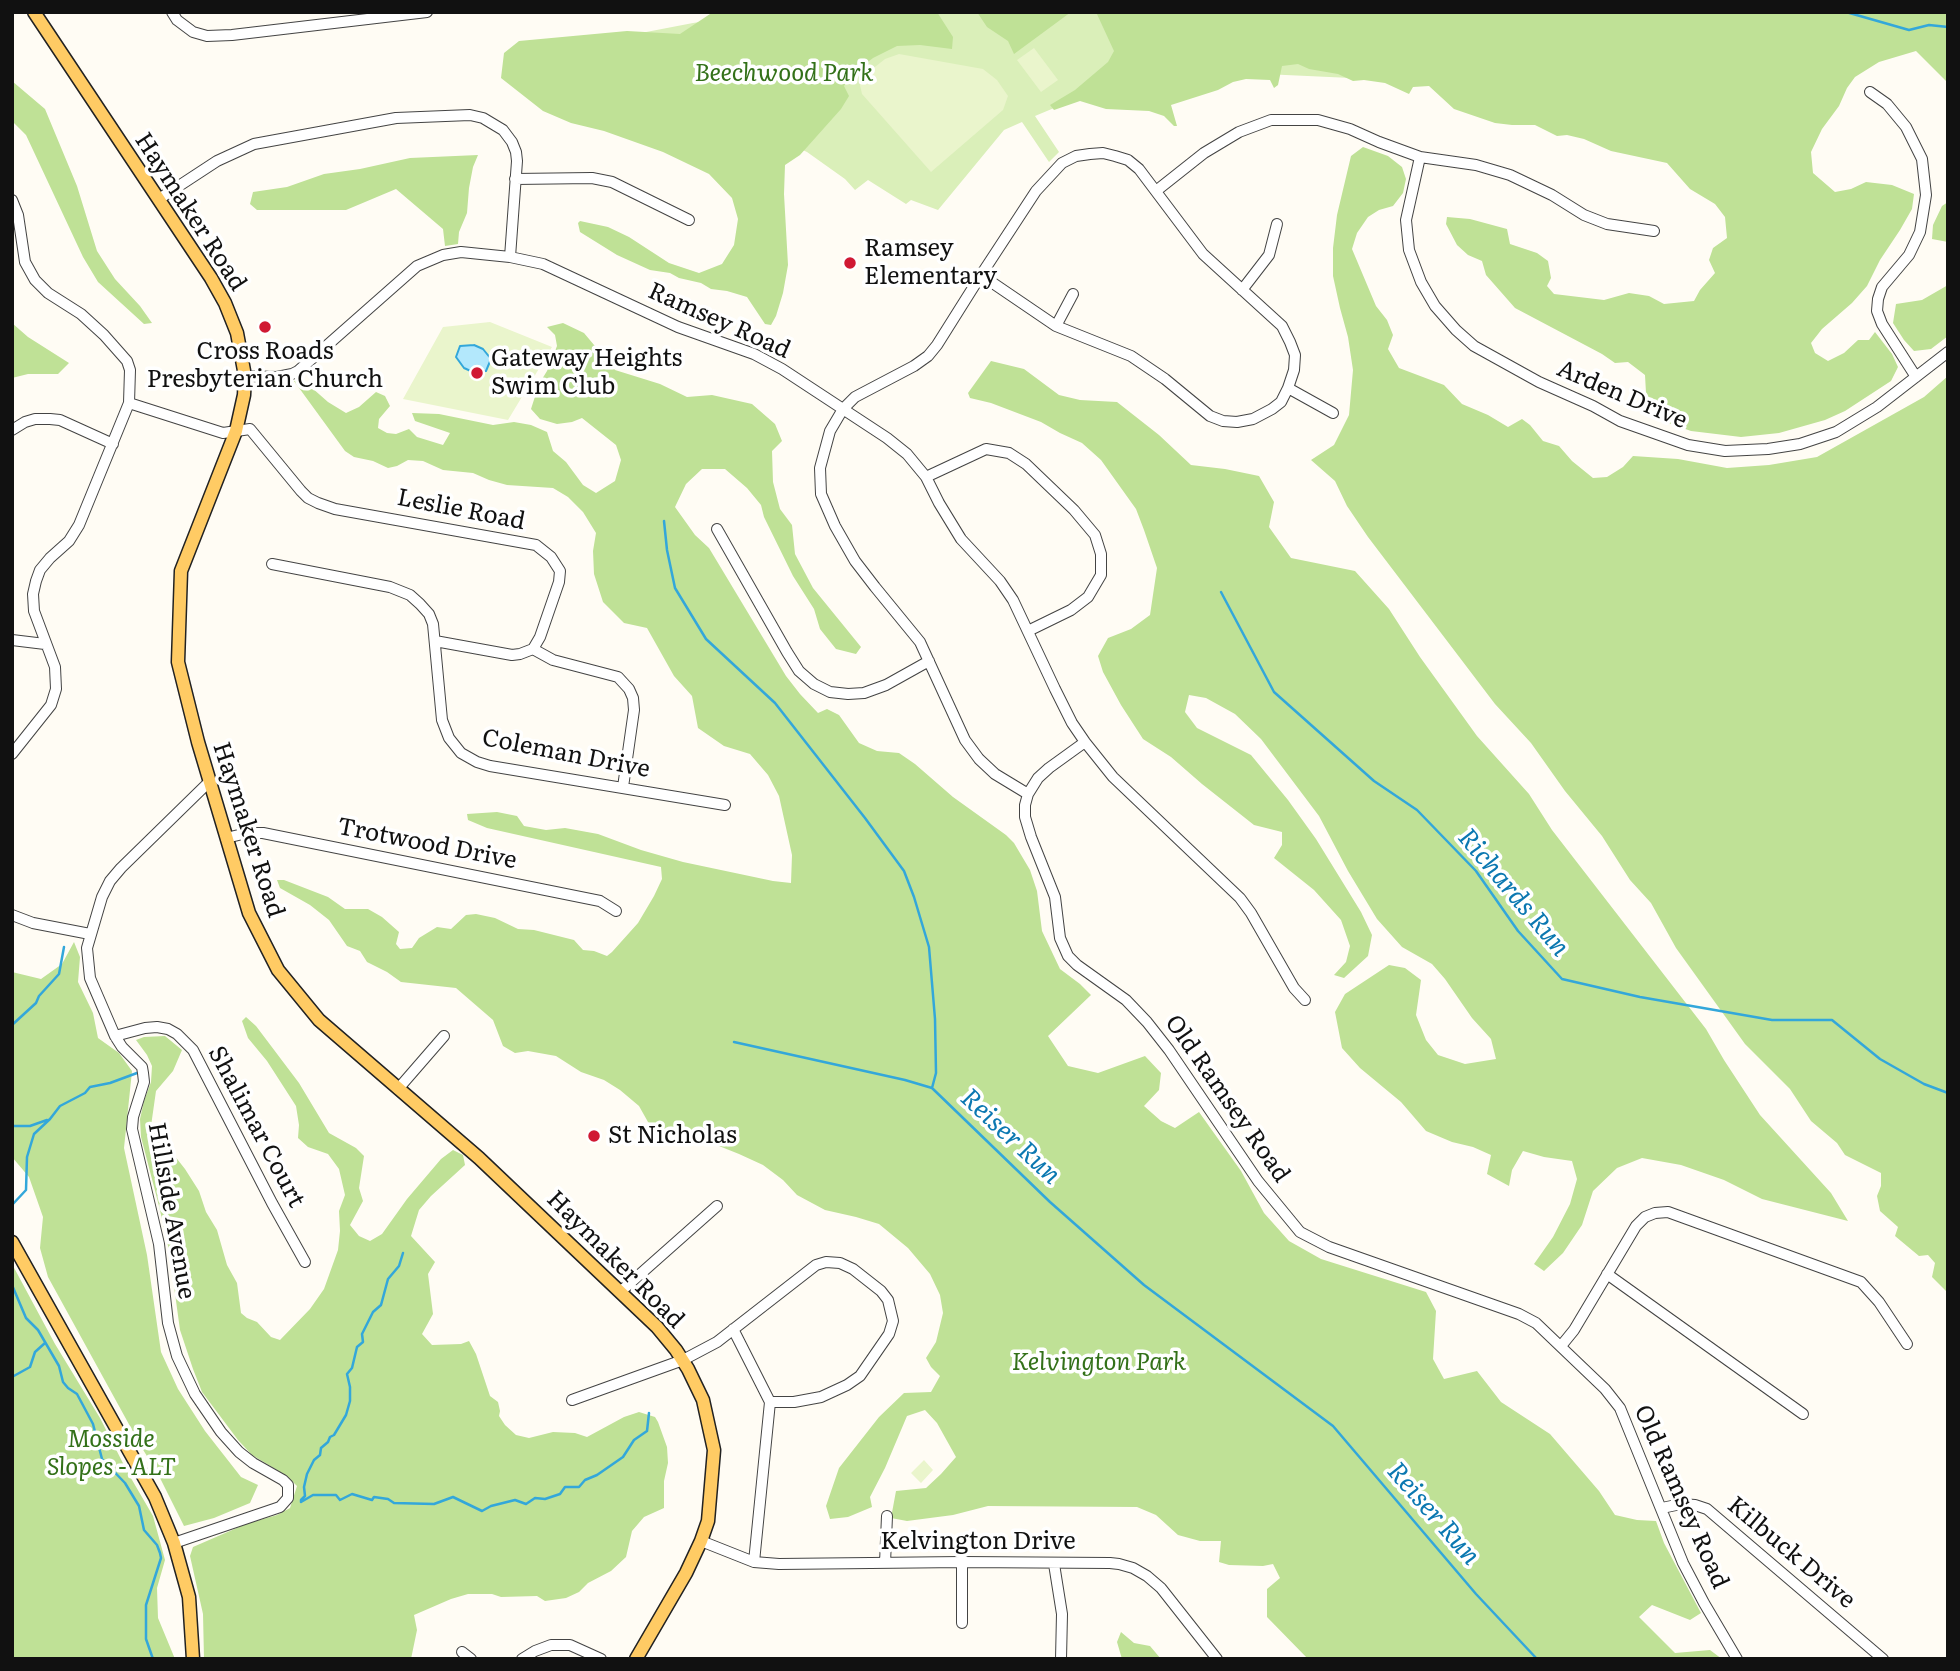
<!DOCTYPE html>
<html>
<head>
<meta charset="utf-8">
<style>
  body { margin:0 }
  #map { position:relative; width:1960px; height:1671px; overflow:hidden; background:#fffcf4; font-family:Literata,serif }
  canvas { display:block }
  .frame { position:absolute; inset:0; border:14px solid #111; pointer-events:none }
</style>
</head>
<body>
<div id="map">
<canvas width="1960" height="1671"></canvas>
<div class="frame"></div>
</div>
<script>
const ctx = document.querySelector('canvas').getContext('2d');
ctx.lineJoin = 'round';
function paint(path, color) { ctx.fillStyle = color; ctx.fill(path, 'evenodd'); }
const toPath = rows => new Path2D(rows.map(r => 'M' + r).join(''));
function strokePath(path, color, width, dash) { ctx.strokeStyle = color; ctx.lineWidth = width; ctx.lineCap = dash ? 'butt' : 'round'; ctx.setLineDash(dash || []); ctx.stroke(path); }
function write(font, color, halo, rows, align = 'center') {
  ctx.font = font + ' Literata,serif'; ctx.lineWidth = 7; ctx.setLineDash([]); ctx.textBaseline = 'middle'; ctx.strokeStyle = halo; ctx.fillStyle = color; for (const [text, x, y, turn = 0] of rows) {
    ctx.save(); ctx.translate(x, y); ctx.rotate((+turn || 0) * Math.PI / 180); ctx.textAlign = isNaN(turn) ? turn : align; if (halo) ctx.strokeText(text, 0, 0); ctx.fillText(text, 0, 0); ctx.restore();
  }
}
const green = toPath([
  [766,12,1352,12,1351,78,1242,73,1078,98,1035,116,1059,152,1049,162,1022,122,1004,130,938,210,911,200,906,204,868,180,855,190,845,179,807,152,716,111,615,38,693,23]
]);
const forest = toPath([
  [713,12,937,12,953,37,952,49,920,45,897,46,873,58,852,74,844,86,849,96,841,109,800,155,785,165,784,194,788,265,783,293,776,316,771,325,765,324,747,297,727,291,711,289,701,283,679,278,670,273,650,270,617,255,580,232,578,223,580,221,608,227,629,237,669,263,699,273,722,264,734,245,738,219,732,198,709,174,663,152,604,131,571,123,543,111,501,78,504,53,519,41,627,31,680,34],
  [977,12,1071,12,1014,54,1008,41,987,27],
  [1096,12,1948,12,1948,83,1916,51,1879,62,1855,77,1847,88,1839,106,1822,129,1811,152,1813,173,1835,192,1851,189,1866,182,1892,185,1914,194,1912,209,1900,230,1880,260,1867,286,1852,303,1822,329,1811,343,1815,353,1828,361,1844,353,1858,340,1869,340,1875,332,1892,354,1898,367,1891,381,1845,411,1825,420,1779,433,1741,437,1691,431,1663,421,1650,405,1646,393,1645,375,1628,362,1615,363,1602,354,1515,308,1486,275,1482,261,1468,255,1457,245,1446,224,1447,217,1470,219,1507,229,1510,244,1537,253,1548,261,1551,278,1547,286,1554,294,1604,300,1629,293,1649,296,1664,304,1694,301,1700,290,1715,273,1709,260,1713,248,1727,238,1725,217,1715,204,1690,189,1667,163,1611,151,1584,139,1567,135,1557,136,1535,125,1512,125,1495,123,1454,109,1429,86,1413,87,1409,94,1385,83,1364,80,1353,81,1338,74,1309,69,1298,64,1282,66,1278,85,1274,88,1270,80,1246,79,1233,82,1218,90,1171,105,1177,126,1174,126,1164,116,1149,111,1106,109,1080,101,1054,110,1050,105,1075,90,1108,62,1114,51],
  [12,81,45,109,77,186,97,251,115,279,140,306,152,323,144,324,98,282,83,257,26,135,12,121],
  [1363,147,1388,156,1402,167,1406,179,1403,193,1393,206,1379,210,1368,217,1357,233,1352,249,1376,306,1387,320,1393,335,1388,349,1399,368,1444,385,1462,404,1488,415,1508,427,1522,419,1530,425,1543,441,1559,446,1572,461,1593,478,1607,477,1623,467,1633,456,1678,459,1727,468,1769,465,1817,457,1924,397,1948,376,1948,1293,1932,1277,1935,1263,1928,1255,1919,1256,1895,1236,1898,1227,1880,1211,1877,1196,1881,1186,1881,1173,1845,1155,1837,1143,1811,1121,1790,1089,1745,1044,1676,948,1651,903,1630,880,1602,836,1565,791,1531,743,1495,704,1368,537,1347,506,1335,481,1311,460,1334,445,1349,415,1353,370,1348,337,1340,308,1333,276,1333,248,1337,215,1351,156],
  [478,155,473,167,469,188,467,213,459,232,458,244,445,246,443,229,396,189,346,210,257,210,250,204,253,192,287,187,324,174,360,169,410,158],
  [1948,202,1948,242,1932,239,1933,225,1942,206],
  [1948,285,1948,336,1931,349,1914,351,1904,340,1893,323,1896,304,1922,300],
  [12,323,28,337,69,363,58,374,28,374,12,378],
  [563,323,584,333,615,370,660,384,687,397,712,395,752,404,775,424,782,441,772,451,773,482,780,509,792,525,795,554,813,588,861,647,856,654,836,649,820,629,814,609,793,576,764,517,761,505,747,488,725,469,702,469,686,484,675,507,695,535,709,548,786,676,800,694,818,713,827,709,839,715,859,743,877,751,899,753,915,764,953,797,1006,835,1014,843,1030,870,1037,891,1042,931,1060,969,1080,984,1091,995,1048,1036,1068,1066,1098,1073,1145,1056,1161,1073,1159,1090,1144,1106,1161,1121,1175,1128,1199,1112,1241,1171,1264,1213,1289,1241,1321,1259,1426,1292,1436,1311,1433,1359,1444,1379,1477,1371,1501,1402,1550,1434,1599,1491,1615,1515,1637,1520,1656,1521,1664,1543,1701,1613,1690,1620,1652,1605,1639,1617,1675,1653,1710,1650,1722,1659,1308,1659,1267,1617,1267,1589,1280,1578,1273,1564,1263,1566,1229,1565,1219,1562,1221,1541,1200,1541,1178,1535,1156,1515,1137,1507,988,1506,953,1515,907,1521,891,1518,896,1491,926,1488,941,1474,956,1457,937,1423,925,1410,907,1416,885,1468,870,1497,872,1507,848,1517,830,1519,826,1506,839,1468,879,1417,904,1393,931,1392,940,1376,931,1367,926,1358,936,1342,943,1313,940,1295,930,1274,908,1248,879,1224,856,1217,825,1210,797,1195,783,1180,763,1165,739,1154,704,1140,661,1133,648,1122,639,1106,620,1090,604,1080,581,1072,556,1056,528,1051,515,1053,503,1046,493,1020,456,988,401,982,387,972,367,962,360,951,347,946,329,920,310,905,280,888,277,880,284,880,328,897,345,909,368,909,382,917,399,932,396,944,400,949,412,948,419,938,437,927,451,929,466,915,476,914,495,918,518,929,534,930,574,940,583,950,594,951,607,956,612,952,638,923,654,896,662,879,661,867,487,828,468,820,467,814,497,812,517,816,524,826,546,830,565,828,598,834,641,850,683,862,773,881,791,883,792,855,779,796,768,775,750,754,724,746,698,728,692,696,674,676,647,628,624,623,603,602,594,574,593,551,596,533,583,512,568,497,553,488,507,485,489,480,473,473,443,470,423,461,408,460,397,466,388,468,373,461,354,457,345,451,294,381,303,380,328,402,346,413,359,407,376,392,385,396,390,406,379,419,378,428,387,433,396,434,409,429,417,437,443,445,450,433,415,421,412,413,439,414,493,425,514,422,531,425,547,432,553,451,566,462,583,485,596,493,615,481,621,460,616,445,582,418,572,422,557,424,540,419,531,409,539,384,547,371,557,346,555,335,547,327],
  [991,361,1024,369,1059,395,1080,400,1117,402,1159,435,1191,465,1225,469,1259,476,1274,502,1269,527,1291,558,1355,571,1389,609,1420,657,1477,736,1529,794,1552,830,1706,1029,1724,1060,1760,1115,1831,1193,1848,1221,1762,1199,1724,1180,1681,1165,1642,1158,1617,1168,1593,1191,1582,1225,1563,1253,1544,1271,1534,1264,1553,1237,1570,1204,1577,1179,1572,1161,1544,1157,1523,1151,1512,1170,1509,1186,1487,1174,1491,1155,1473,1147,1452,1142,1426,1131,1401,1102,1360,1068,1342,1048,1335,1012,1345,994,1389,965,1405,968,1421,980,1416,1015,1426,1040,1438,1055,1465,1064,1496,1059,1491,1039,1472,1018,1445,979,1432,964,1402,947,1377,919,1348,871,1319,816,1261,739,1235,714,1206,698,1189,695,1185,712,1197,728,1251,755,1288,800,1316,839,1361,912,1372,935,1368,956,1344,978,1334,975,1346,962,1350,946,1341,920,1314,890,1274,858,1282,845,1282,832,1254,825,1202,784,1171,757,1143,739,1121,705,1103,672,1098,656,1108,638,1131,629,1150,615,1157,568,1144,530,1136,509,1101,460,1082,443,1060,433,1041,422,991,403,970,398,968,393],
  [74,942,80,957,78,982,93,1013,98,1038,119,1053,132,1071,124,1148,147,1255,161,1352,178,1389,205,1431,241,1477,258,1485,250,1503,214,1518,184,1526,158,1474,142,1448,48,1277,40,1248,43,1217,29,1177,12,1157,12,972,41,979,62,964],
  [246,1017,256,1026,299,1083,329,1133,356,1148,364,1156,359,1188,363,1201,350,1225,359,1236,370,1241,382,1234,407,1199,441,1159,453,1150,463,1155,465,1165,431,1196,419,1210,411,1236,435,1262,428,1274,433,1314,422,1334,432,1345,461,1344,469,1341,476,1354,490,1396,498,1402,500,1411,499,1416,505,1425,516,1435,529,1438,553,1432,575,1433,587,1437,624,1417,639,1412,655,1417,658,1422,667,1447,668,1463,664,1481,664,1508,644,1517,632,1531,626,1557,611,1571,588,1583,579,1592,566,1598,545,1601,537,1596,501,1597,492,1594,468,1594,451,1599,414,1615,417,1630,411,1659,204,1659,203,1614,190,1556,193,1547,246,1524,277,1515,290,1508,297,1486,287,1476,252,1455,238,1440,202,1392,193,1369,180,1330,169,1250,159,1206,141,1137,140,1119,144,1101,151,1082,152,1066,147,1055,136,1040,144,1037,165,1036,182,1050,173,1071,156,1091,151,1126,185,1169,199,1191,206,1212,217,1230,227,1265,237,1283,241,1313,247,1318,257,1322,271,1337,280,1340,310,1309,324,1289,338,1250,340,1231,339,1211,345,1195,339,1169,328,1154,308,1147,298,1138,299,1125,296,1106,267,1061,248,1038,242,1021],
  [12,1264,55,1344,100,1418,128,1473,153,1516,165,1560,157,1588,158,1618,175,1659,12,1659],
  [1121,1632,1134,1643,1150,1646,1161,1659,1122,1659,1117,1642]
]);
const pitch = toPath([
  [1034,48,1058,80,1041,92,1017,60],
  [899,54,983,69,997,80,1008,96,1003,110,931,172,862,94,860,85,866,74,885,59],
  [490,322,552,347,508,420,403,399,443,327],
  [924,1460,933,1470,921,1483,911,1473]
]);
const water = toPath([
  [474,345,483,349,491,359,486,371,473,372,464,368,456,357,460,346,474,345]
]);
const stream = toPath([
  [1846,12,1909,30,1929,25,1948,27],
  [664,521,667,550,675,588,706,639,775,703,865,818,904,871,914,897,929,947,935,1019,936,1073,932,1088],
  [1221,592,1274,692,1374,781,1417,810,1476,871,1518,931,1562,979,1640,997,1772,1020,1832,1020,1880,1059,1924,1084,1948,1093],
  [12,1025,36,1003,39,996,59,974,64,947],
  [734,1042,905,1080,932,1088,1050,1202,1144,1285,1333,1426,1476,1594,1537,1659],
  [12,1126,30,1126,47,1120],
  [12,1205,26,1190,27,1157,34,1134,50,1119,60,1106,85,1093,90,1087,110,1083,137,1073],
  [12,1285,26,1318,38,1330,59,1366,63,1382,68,1388,77,1394,93,1424,102,1459,125,1483,139,1506,144,1530,157,1545,160,1553,161,1558,146,1605,146,1639,153,1659],
  [12,1377,30,1367,35,1352,45,1343],
  [301,1502,313,1495,336,1495,340,1500,352,1494,372,1500,374,1497,388,1499,394,1503,434,1504,453,1497,482,1511,491,1506,515,1500,526,1504,535,1498,545,1499,560,1494,565,1487,579,1487,585,1480,597,1475,623,1457,634,1440,647,1431,649,1413],
  [301,1502,301,1500,305,1496,304,1487,307,1474,314,1460,320,1455,321,1448,328,1442,330,1437,334,1435,346,1415,350,1401,350,1387,347,1374,352,1368,357,1347,363,1342,362,1334,373,1312,381,1305,388,1279,399,1266,403,1253]
]);
const minor = toPath([
  [172,12,177,20,193,32,207,36,232,35,427,12],
  [1870,92,1887,104,1906,127,1922,159,1926,195,1920,232,1909,255,1882,287,1878,299,1877,311,1882,324,1916,377],
  [1420,157,1406,220,1409,250,1421,282,1435,306,1456,330,1474,346,1539,382,1593,406,1620,421,1688,445,1725,451,1768,449,1800,444,1836,432,1877,407,1948,352],
  [515,179,592,178,612,182,689,220],
  [1156,191,1204,153,1239,132,1271,120,1318,120,1350,129,1379,142,1420,157,1476,165,1510,175,1552,195,1584,215,1607,224,1654,231],
  [159,199,217,161,254,144,396,118,470,115,483,118,503,130,512,142,516,152,517,161,510,257],
  [12,200,18,215,25,262,35,280,48,293,81,314,104,335,127,361,130,370,129,403,79,525,69,541,50,558,40,570,36,581,33,594,34,611,55,667,56,689,51,705,12,754],
  [981,275,1056,326,1131,356,1165,379,1210,416,1223,421,1237,422,1253,419,1272,409,1281,402,1288,388,1294,370,1295,355,1290,342,1282,326,1203,254,1139,169,1128,160,1115,156,1103,153,1090,154,1076,156,1062,163,1036,191,981,275,937,345,928,356,914,366,855,397,843,409,830,431,820,468,821,494,835,526,855,561,875,587,920,642,965,740,979,759,995,774,1028,794],
  [1242,290,1269,255,1277,224],
  [1056,326,1073,294],
  [245,376,277,377,292,374,298,371,417,266,443,255,461,252,510,257,543,264,678,327,754,354,782,369,887,438,907,454,926,477,939,503,961,539,1000,581,1013,600,1055,689,1072,723,1085,742,1113,777,1240,898,1251,913,1294,988,1305,1000],
  [1288,388,1333,413],
  [129,403,223,433,250,429,301,491,308,498,318,503,335,509,536,545,551,557,560,571,559,582,540,637,533,649,520,654,512,655,435,641],
  [12,430,25,422,35,419,50,419,60,420,113,444],
  [926,477,986,449,1009,453,1026,464,1074,510,1095,535,1101,554,1101,575,1088,597,1071,610,1028,631],
  [717,529,787,652,799,671,814,684,830,692,848,694,864,693,886,685,929,661],
  [272,564,390,587,410,595,420,604,429,614,433,624,442,720,449,738,461,753,477,762,490,766,725,805],
  [12,640,45,644],
  [533,649,553,660,618,677,629,689,633,698,634,710,623,787],
  [1085,742,1049,768,1038,778,1028,794,1025,805,1025,817,1031,837,1055,897,1060,938,1068,956,1077,965,1126,1000,1147,1022,1169,1050,1258,1181,1300,1232,1329,1247,1519,1314,1536,1323,1605,1389,1620,1408,1683,1563,1704,1603,1737,1659],
  [226,838,247,833,263,833,600,901,616,911],
  [12,915,33,923,90,934],
  [115,1036,145,1028,157,1027,168,1029,177,1034,193,1050,272,1203,305,1262],
  [398,1089,444,1036],
  [1607,1274,1803,1414],
  [620,1292,717,1206],
  [733,1329,770,1402,754,1562],
  [1561,1346,1574,1330,1636,1226,1645,1217,1655,1213,1668,1212,1861,1282,1879,1302,1907,1344],
  [572,1400,683,1360,717,1342,816,1265,826,1262,840,1263,853,1269,881,1291,888,1300,893,1321,889,1334,860,1376,847,1385,821,1397,794,1402,770,1402],
  [1662,1508,1681,1504,1695,1505,1707,1509,1883,1659],
  [701,1541,754,1562,779,1564,962,1562,1110,1563,1119,1564,1133,1568,1147,1576,1161,1588,1217,1659],
  [174,1543,280,1507,288,1498,288,1485,283,1480,253,1463,239,1452,221,1432,195,1394,177,1356,168,1323,159,1244,132,1129,133,1117,144,1082,143,1073,142,1067,122,1047,115,1036,90,978,87,948,102,897,110,881,121,868,209,782],
  [962,1562,962,1623],
  [885,1563,887,1516],
  [1054,1564,1062,1614,1061,1659],
  [462,1652,471,1659],
  [522,1659,535,1651,551,1645,570,1645,601,1659]
]);
const major = toPath([
  [34,12,211,278,225,303,237,333,245,376,244,395,236,431,181,571,178,662,198,742,249,913,278,970,319,1020,479,1158,657,1327,676,1350,688,1369,703,1400,714,1450,708,1521,701,1541,686,1573,636,1659],
  [12,1242,155,1497,174,1543,189,1597,193,1659]
]);
const markers = [
  [850,263,7,"#d01933"],
  [265,327,7,"#d01933"],
  [477,373,7,"#d01933"],
  [594,1136,7,"#d01933"]
];
const parkNames = [
  ["Beechwood Park",784,74],
  ["Kelvington Park",1099,1363],
  ["Mosside",111,1440],
  ["Slopes - ALT",111,1468]
];
const streetNames = [
  ["Haymaker Road",190,212,57],
  ["Ramsey Road",719,321,24],
  ["Arden Drive",1622,395,23],
  ["Leslie Road",461,510,11],
  ["Coleman Drive",566,754,11],
  ["Haymaker Road",248,830,72],
  ["Trotwood Drive",427,844,11],
  ["Old Ramsey Road",1227,1099,55],
  ["Shalimar Court",256,1127,62],
  ["Hillside Avenue",171,1211,80],
  ["Haymaker Road",615,1260,45],
  ["Old Ramsey Road",1681,1497,66],
  ["Kelvington Drive",978,1542],
  ["Kilbuck Drive",1791,1553,40]
];
const poiNames = [
  ["Ramsey",864,249],
  ["Elementary",864,277],
  ["Cross Roads",265,352,"center"],
  ["Presbyterian Church",265,380,"center"],
  ["Gateway Heights",491,359],
  ["Swim Club",491,387],
  ["St Nicholas",608,1136]
];
const waterNames = [
  ["Richards Run",1513,893,50],
  ["Reiser Run",1010,1137,43],
  ["Reiser Run",1433,1514,49]
];
paint(green, '#daefb9');
paint(forest, '#bfe196');
paint(pitch, '#eaf5cc');
paint(water, '#b3e8fc');
strokePath(water, '#33a7da', 2);
strokePath(stream, '#33a7da', 2.5);
strokePath(minor, '#444', 12);
strokePath(major, '#222', 15);
strokePath(minor, '#fff', 10);
strokePath(major, '#ffcb64', 12);
for (const [x, y, r, color] of markers) { const dot = new Path2D(); dot.arc(x, y, r, 0, 2 * Math.PI); ctx.fillStyle = color; ctx.fill(dot); strokePath(dot, '#fff', 2.5); }
write('italic 24px', '#337119', '#fff', parkNames);
write('24px', '#111', '#fff', streetNames);
write('24px', '#111', '#fff', poiNames, 'left');
write('italic 26px', '#0b78b1', '#fff', waterNames);
</script>
</body>
</html>
